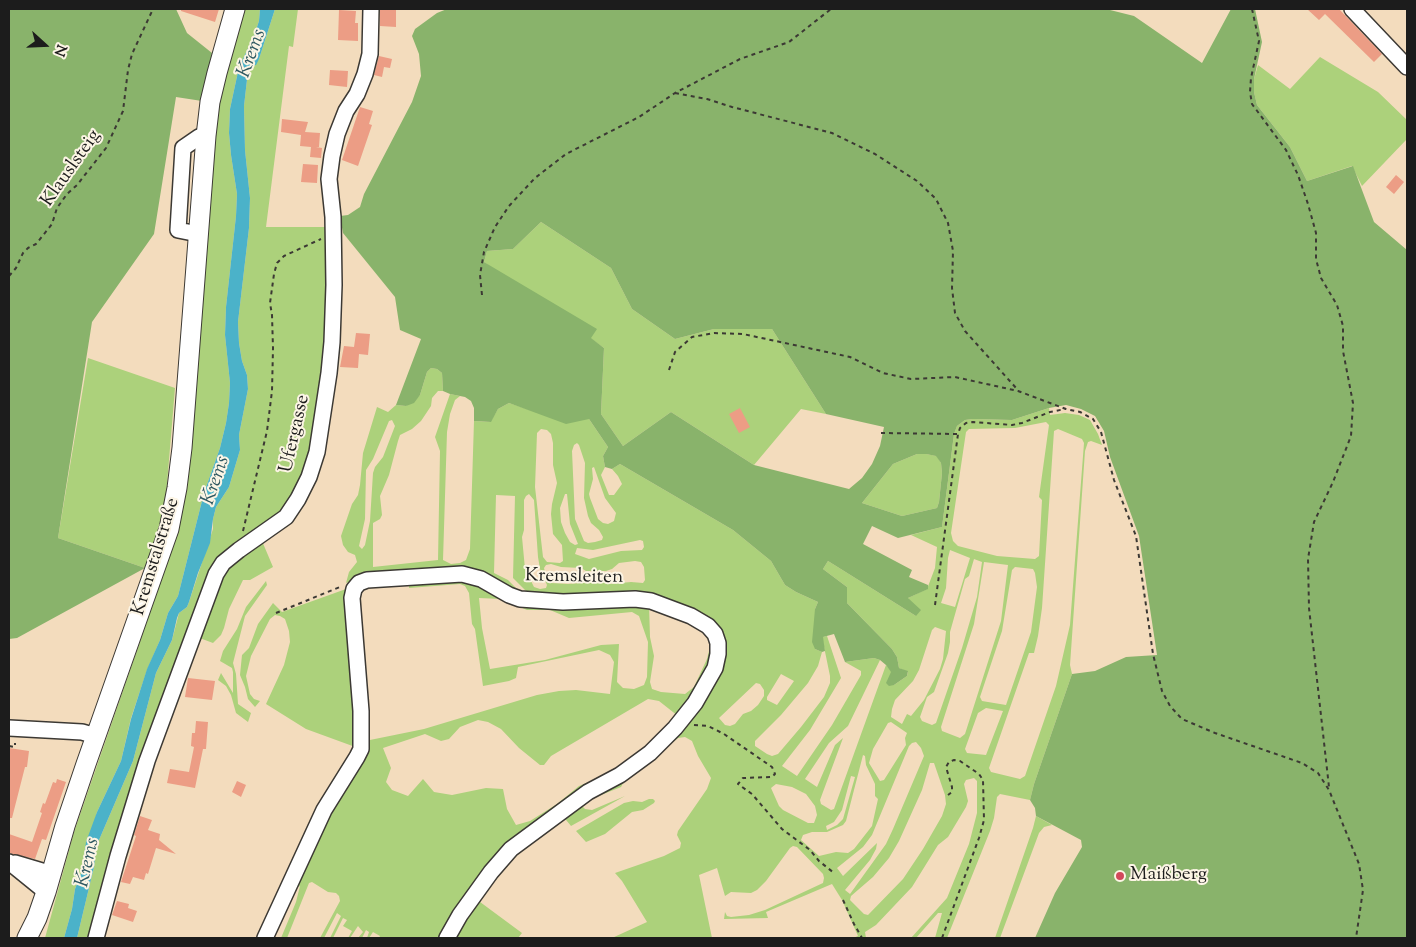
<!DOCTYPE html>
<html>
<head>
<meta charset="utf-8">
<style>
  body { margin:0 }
  #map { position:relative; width:1416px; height:947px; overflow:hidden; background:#f3dcbd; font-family:"Sorts Mill Goudy",serif }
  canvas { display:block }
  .frame { position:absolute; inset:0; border:10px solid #1c1c1c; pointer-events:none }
  .north { position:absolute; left:20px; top:20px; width:50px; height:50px; -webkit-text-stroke:4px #fcf5e5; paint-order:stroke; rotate:110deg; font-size:14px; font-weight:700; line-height:20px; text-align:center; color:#1c1c1c }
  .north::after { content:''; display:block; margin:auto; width:18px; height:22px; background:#1c1c1c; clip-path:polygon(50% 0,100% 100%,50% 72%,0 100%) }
</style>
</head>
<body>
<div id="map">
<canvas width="1416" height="947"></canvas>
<div class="frame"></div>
<div class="north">N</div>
</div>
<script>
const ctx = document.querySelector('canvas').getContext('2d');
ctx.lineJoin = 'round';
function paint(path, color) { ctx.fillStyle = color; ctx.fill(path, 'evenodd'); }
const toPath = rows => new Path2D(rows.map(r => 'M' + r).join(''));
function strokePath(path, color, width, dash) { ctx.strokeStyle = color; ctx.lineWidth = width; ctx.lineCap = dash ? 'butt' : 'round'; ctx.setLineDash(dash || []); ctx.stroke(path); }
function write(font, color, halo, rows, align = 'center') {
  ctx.font = font + ' "Sorts Mill Goudy",serif'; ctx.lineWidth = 4; ctx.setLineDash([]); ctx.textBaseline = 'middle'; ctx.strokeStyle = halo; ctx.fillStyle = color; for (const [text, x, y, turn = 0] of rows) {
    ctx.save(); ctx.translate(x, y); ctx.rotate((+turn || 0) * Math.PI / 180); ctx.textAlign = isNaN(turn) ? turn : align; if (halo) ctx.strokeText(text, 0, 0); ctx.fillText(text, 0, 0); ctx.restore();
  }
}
const green = toPath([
  [242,9,260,9,259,21,254,36,239,67,230,109,229,133,231,155,237,194,236,216,226,307,225,335,230,383,229,403,226,423,220,448,204,493,178,596,168,613,160,640,147,670,131,718,121,761,97,812,82,871,75,889,72,909,64,938,45,938,74,832,163,575,178,531,187,489,198,364,217,103],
  [275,9,298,9,293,47,289,46,266,227,329,227,331,285,317,425,304,475,282,514,221,557,89,938,77,938,94,867,96,847,133,761,156,673,172,640,179,613,187,607,189,602,213,529,213,519,216,507,229,487,240,450,239,435,248,389,247,375,242,361,239,343,238,322,249,228,250,198,245,150,244,106,248,71,259,59],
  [1320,57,1378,92,1407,120,1407,139,1362,186,1352,166,1307,181,1290,147,1257,105,1254,92,1254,79,1258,65,1290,89],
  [541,222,611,268,632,309,675,339,714,329,772,329,826,414,801,409,754,465,671,412,623,446,601,414,604,348,484,262,487,251,513,249],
  [88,358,175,388,165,508,159,531,145,568,58,538],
  [431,368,437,369,442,373,443,391,438,391,432,398,431,406,421,421,412,429,400,435,398,441,389,475,380,496,382,515,380,519,373,523,373,567,438,560,440,451,435,437,450,394,460,396,455,400,450,414,447,432,443,560,451,564,460,563,466,560,470,549,474,421,490,422,498,409,509,403,536,412,589,419,608,447,603,456,605,467,601,475,609,495,614,495,622,484,618,476,612,469,620,464,733,530,771,561,785,585,796,592,818,602,815,609,815,649,822,652,818,666,808,683,781,715,755,741,755,746,767,754,772,756,778,754,801,727,824,697,830,683,830,676,822,637,827,636,841,678,810,730,782,766,797,776,832,725,861,675,861,671,845,662,874,658,880,660,848,726,829,743,805,779,817,787,835,745,843,738,820,800,821,804,831,810,834,809,886,665,892,672,887,683,894,685,907,676,908,672,899,668,897,657,892,649,847,603,847,587,823,569,828,561,916,616,908,598,927,589,935,568,937,547,911,535,942,527,954,434,957,426,965,420,973,419,1012,420,1049,408,1050,415,1065,413,1079,415,1090,420,1098,434,1102,445,1091,441,1088,442,1085,451,1070,665,1072,674,1034,784,1030,800,1000,794,997,797,994,818,990,831,947,938,935,938,942,913,938,913,916,938,911,938,947,898,969,844,977,813,977,781,974,778,966,780,964,784,968,801,966,807,948,837,938,845,912,887,876,925,865,932,866,938,853,938,858,936,842,900,832,884,766,912,768,918,724,919,725,912,727,916,731,917,749,915,765,910,823,883,824,878,823,874,797,847,793,846,790,848,766,881,757,890,751,893,731,892,725,896,717,868,699,875,712,938,612,938,647,922,622,881,615,873,664,856,680,848,681,843,677,835,678,831,707,789,711,778,698,756,692,741,685,737,678,738,633,775,626,778,621,787,586,801,583,804,583,807,585,809,592,810,625,796,571,826,562,815,677,731,721,643,668,603,531,596,513,578,515,496,496,495,494,573,508,580,526,598,482,576,355,579,346,583,349,572,357,562,355,555,348,552,343,545,341,536,352,504,358,495,360,485,363,453,377,407,388,412,396,405,406,406,420,395,427,372],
  [392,420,395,426,383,457,375,467,373,473,370,521,365,545,362,549,359,546,365,519,366,470,373,459,389,421],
  [1046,422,1049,425,1039,497,1042,500,1039,556,1035,559,997,556,958,546,953,541,951,533,966,432,969,429,1015,428],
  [541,429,547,430,551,434,553,443,553,465,557,483,552,504,551,514,553,534,562,545,563,561,560,563,547,562,543,557,535,487,537,433],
  [1058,429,1082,439,1084,443,1070,625,1056,686,1025,776,1020,779,991,772,989,768,1029,653,1034,653,1038,636,1042,608,1054,431],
  [577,443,579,445,585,463,584,498,588,516,591,523,599,530,603,537,602,540,595,542,588,543,584,541,575,519,572,451,574,445],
  [594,467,605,498,616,513,614,521,608,524,603,523,598,519,590,498,589,494,593,479,592,468],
  [529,494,534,500,538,557,540,569,547,585,546,588,540,589,534,587,525,569,522,537,524,530,524,500,526,496],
  [565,494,567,494,570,524,578,544,575,545,570,542,565,533,561,522,560,508],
  [640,540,643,541,644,547,642,550,621,551,589,559,575,554,577,548,593,550],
  [950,550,970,558,955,607,941,603,946,588,948,558],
  [974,559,982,562,977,597,962,648,936,723,932,725,922,721,920,717,927,697,934,692,948,653,950,642,950,632,965,579,969,576],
  [635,561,641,562,644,567,645,580,643,583,631,582,609,584,608,581,568,584,551,583,545,572,544,568,546,565,551,564,561,567,581,568,586,571,606,571,612,569,619,563],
  [984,562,1008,565,1001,621,965,734,960,738,942,731,941,727,974,624],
  [1015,567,1033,569,1035,573,1037,587,1031,632,1006,705,982,701,980,697,1002,631,1012,570],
  [935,627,946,631,943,659,940,669,924,700,911,716,907,714,902,724,891,717,892,709,895,700,913,681,919,670,932,630],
  [781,674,794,681,777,705,767,700,767,697],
  [756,683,760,684,764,690,764,696,758,705,751,711,743,714,735,724,730,726,725,725,719,718],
  [986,708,1003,711,986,755,967,753,965,749,978,713],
  [891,722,907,733,905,738,906,745,884,780,880,781,869,763,873,749,888,723],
  [916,742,921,748,924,756,893,829,886,844,850,894,845,890,870,860,876,849,877,843,843,876,837,868,863,847,872,835,909,746,912,743],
  [863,755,865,756,866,765,875,784,875,796,878,799,872,826,854,849,848,853,836,852,819,856,801,840,803,835,812,832,827,832,843,825,846,821],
  [930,763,934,763,945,795,946,804,942,816,923,849,903,879,868,915,864,914,850,900,851,896,873,877,889,858,899,841,922,790],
  [851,776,855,777,843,819,837,825,827,830,826,826,834,822,842,810],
  [776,784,792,787,806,794,815,806,817,815,814,823,808,823,783,810,779,806,771,788],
  [917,454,926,454,937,456,941,463,942,473,939,502,937,508,902,516,862,503,893,464],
  [262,541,273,567,250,580,243,580,229,609,224,628,221,635,213,643,197,637,227,567],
  [451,577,472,580,508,598,519,602,532,604,563,605,636,602,649,604,650,637,654,656,650,682,652,689,661,692,685,694,694,687,707,659,711,643,710,633,715,643,715,654,712,667,705,682,692,701,673,726,648,750,619,772,587,789,510,847,474,890,458,914,444,938,379,938,380,936,373,932,369,938,367,938,369,932,366,930,362,938,358,938,363,932,358,926,350,938,348,938,352,931,343,926,347,920,343,918,333,938,330,938,341,916,337,913,324,938,320,938,340,901,339,896,336,893,328,892,312,882,309,883,287,938,281,938,296,902,300,886,292,890,274,938,269,938,327,811,364,755,365,741,424,729,537,695,559,691,576,690,610,694,614,662,610,655,599,650,518,667,516,678,509,681,483,686,475,629,472,624,469,593,465,586,460,584,409,588,409,580],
  [479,598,501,599,527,610,550,610,569,618,632,612,639,616,648,642,647,677,644,685,634,689,623,688,617,682,619,644,601,645,545,660,490,669,482,628],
  [648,699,659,701,678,716,653,742,616,771,579,786,557,804,530,821,516,825,507,809,503,789,486,788,452,795,434,792,423,779,408,796,392,790,386,782,391,768,383,748,425,734,441,741,449,739,460,727,478,720,488,722,501,729,519,748,540,765,544,765,551,756],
  [266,581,267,585,245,616,233,663,236,674,238,704,251,713,248,722,236,713,231,695,226,686,218,680,221,673,233,693,233,672,232,668,220,661,223,651,237,629,246,607],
  [346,589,349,591,358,748,306,729,266,704,284,665,290,642,289,631,285,619,280,616,275,615,270,619,251,656,246,676,250,694,254,699,260,701,255,707,248,699,245,687,240,675,242,655,249,648,258,624,273,603,282,612],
  [649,799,653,799,655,801,654,803,643,810,632,812,605,834,586,842,576,831,624,803,633,801,642,802],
  [1036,816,1052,825,1044,827,1039,833,1000,938,995,938,1033,828],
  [476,899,522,933,518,938,451,938]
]);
const forest = toPath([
  [9,9,176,9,187,33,212,53,202,101,176,97,154,234,92,322,58,538,145,568,17,638,9,639],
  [447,9,1106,9,1134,16,1202,63,1231,9,1255,9,1262,42,1254,79,1254,92,1257,105,1290,147,1307,181,1353,166,1374,222,1407,250,1407,938,1035,938,1055,893,1082,847,1081,840,1036,816,1035,808,1030,800,1034,784,1072,674,1095,671,1126,657,1157,655,1139,536,1110,457,1104,431,1095,416,1081,409,1066,405,1049,408,1012,420,973,419,965,420,957,426,954,434,942,527,898,538,872,526,863,544,912,570,909,577,928,585,928,589,908,598,921,610,916,616,828,561,823,569,847,587,847,603,892,649,897,657,899,668,908,671,907,676,894,685,889,686,886,683,891,672,886,665,880,660,874,658,845,662,834,634,823,637,825,651,822,652,815,649,812,642,815,609,818,602,796,592,785,585,771,561,733,530,620,464,612,469,605,467,603,456,608,447,589,419,566,424,509,403,498,409,491,422,474,421,474,408,471,401,465,397,450,394,443,391,442,373,437,369,431,368,427,372,420,395,414,403,406,406,396,405,421,339,400,330,395,297,343,233,340,216,348,215,360,207,364,194,412,102,421,76,419,54,412,36,415,29,437,13],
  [541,222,611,268,632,309,675,339,714,329,772,329,826,414,884,427,880,446,872,464,862,478,849,489,754,465,671,412,623,446,601,414,604,348,591,338,597,329,484,262,487,251,513,249],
  [917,454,926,454,936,456,941,463,942,473,939,502,937,508,902,516,862,503,893,464]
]);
const water = toPath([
  [260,9,275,9,259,59,256,65,251,66,248,71,244,106,245,150,250,198,249,228,238,322,239,343,242,361,247,375,248,389,239,435,240,450,229,487,216,507,213,519,210,543,198,573,189,602,187,607,179,613,177,618,172,640,156,673,133,761,96,847,94,867,77,938,64,938,72,909,75,889,82,871,86,842,97,812,121,761,131,719,147,669,160,640,168,613,178,596,204,493,220,448,226,423,229,403,230,383,225,335,226,307,236,216,237,194,231,155,229,133,230,109,239,67,254,36,259,21]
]);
const building = toPath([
  [181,9,219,9,215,22,181,11],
  [380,9,396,9,396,27,380,26],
  [1307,9,1339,9,1382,54,1374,62,1325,14,1319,20],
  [339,10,356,11,355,23,358,23,358,41,338,40],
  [379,56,392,59,390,68,384,67,382,77,374,75],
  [330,70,348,71,347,87,329,85],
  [360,107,373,111,369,124,372,125,358,166,342,160],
  [282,119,308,122,305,132,320,133,319,147,316,147,322,148,321,158,310,157,311,147,300,146,301,135,281,132],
  [303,164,318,165,317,183,301,182],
  [1396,175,1404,182,1394,194,1386,187],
  [356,333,370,334,368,355,359,354,358,368,340,367,344,346,354,347],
  [740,408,750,427,739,433,729,414],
  [188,678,215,681,212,700,185,697],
  [196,721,208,722,206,749,203,749,195,788,167,783,170,769,189,772,194,747,191,746,192,733,195,733],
  [9,748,29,751,27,767,25,767,12,818,9,818],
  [57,779,66,782,46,840,42,839,35,859,9,853,9,834,32,842,42,813,40,812,43,803,45,804,53,782,56,783],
  [237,781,246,785,241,797,232,792],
  [140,816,152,820,148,830,160,834,159,840,176,854,156,848,148,874,146,873,144,880,133,877,130,884,121,882,136,836,134,835],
  [117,901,129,904,128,908,137,911,133,922,112,915]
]);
const path = toPath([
  [1252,9,1259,41,1251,78,1250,92,1252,104,1286,150,1298,175,1308,204,1316,233,1316,259,1321,278,1337,305,1343,326,1343,351,1353,403,1351,436,1333,482,1314,522,1308,559,1309,608,1329,787],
  [675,93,707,99,732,107,832,133,875,154,917,181,936,199,948,223,953,251,952,288,955,313,965,331,1017,389],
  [9,276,16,268,23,253,28,248,36,244,52,224,57,208,67,194,77,185,106,148,123,111,128,70,132,54,153,9],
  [482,295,480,275,484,252,495,227,509,206,535,178,566,154,639,117,675,93,740,59,789,42,831,9],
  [669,370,675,352,692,337,714,333,743,334,850,357,883,373,911,379,955,377,1018,391,1066,409,1080,412,1093,419,1101,432,1114,480,1136,536,1153,654,1162,691,1170,706,1182,719,1215,733,1302,763,1318,773,1329,790,1359,864,1363,890,1356,938],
  [881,433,958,434],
  [243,531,267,431,272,391,273,348,272,315,270,303,274,274,277,263,284,256,321,239],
  [935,605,958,434,960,428,966,423,973,422,1012,425,1022,423,1050,412,1065,409],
  [276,613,340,587],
  [694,725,708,726,724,734,772,767,775,774,772,777,743,778,738,784,752,794,782,829,810,850,819,861,834,873],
  [9,746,15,747,15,743],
  [843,900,854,924,862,938],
  [942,938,979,838,984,820,983,780,979,774,960,761,954,760,949,762,946,767,952,787,952,792,948,795]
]);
const minor = toPath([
  [1352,9,1407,67],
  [198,234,178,230,183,148,199,137,206,136],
  [9,728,82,732,96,736],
  [9,862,46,892],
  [15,863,52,874],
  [96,938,118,856,147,761,216,574,223,563,239,550,286,517,298,499,309,477,317,452,329,373,332,342,334,285,333,217,329,179,332,156,337,134,346,111,357,94,365,74,370,54,371,9],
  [265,938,324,810,357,757,361,749,361,711,352,598,354,589,359,583,367,580,462,574,481,579,509,595,520,599,563,602,635,599,651,601,691,616,708,626,715,634,718,643,718,654,715,668,695,703,675,728,650,753,620,775,588,792,511,849,491,872,460,915,447,938]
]);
const major = toPath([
  [27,938,37,918,46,892,65,826,86,764,169,529,177,488,182,448,206,136,210,102,217,73,235,9]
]);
const markers = [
  [1120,876,5,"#d1495b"]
];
const streetNames = [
  ["Klauslsteig",72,169,-55],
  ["Ufergasse",296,434,-77],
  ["Kremstalstraße",157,557,-73],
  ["Kremsleiten",574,578,1]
];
const poiNames = [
  ["Maißberg",1130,876]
];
const waterNames = [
  ["Krems",253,54,-70],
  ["Krems",217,481,-71],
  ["Krems",89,863,-77]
];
paint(green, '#acd17b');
paint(forest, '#89b36b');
paint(water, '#4bb2c9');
paint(building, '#ec9d85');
strokePath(minor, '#3c3934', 18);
strokePath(major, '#3c3934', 21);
strokePath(path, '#3c3934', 2, [4, 4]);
strokePath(minor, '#fff', 15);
strokePath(major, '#fff', 19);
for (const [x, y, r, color] of markers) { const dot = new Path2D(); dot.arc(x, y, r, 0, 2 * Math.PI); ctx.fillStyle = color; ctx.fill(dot); strokePath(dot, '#fcf5e5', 2); }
write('19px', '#1c1c1c', '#fcf5e5', streetNames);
write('19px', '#1c1c1c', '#fcf5e5', poiNames, 'left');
write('italic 20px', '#2f5861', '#fcf5e5', waterNames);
</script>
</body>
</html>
